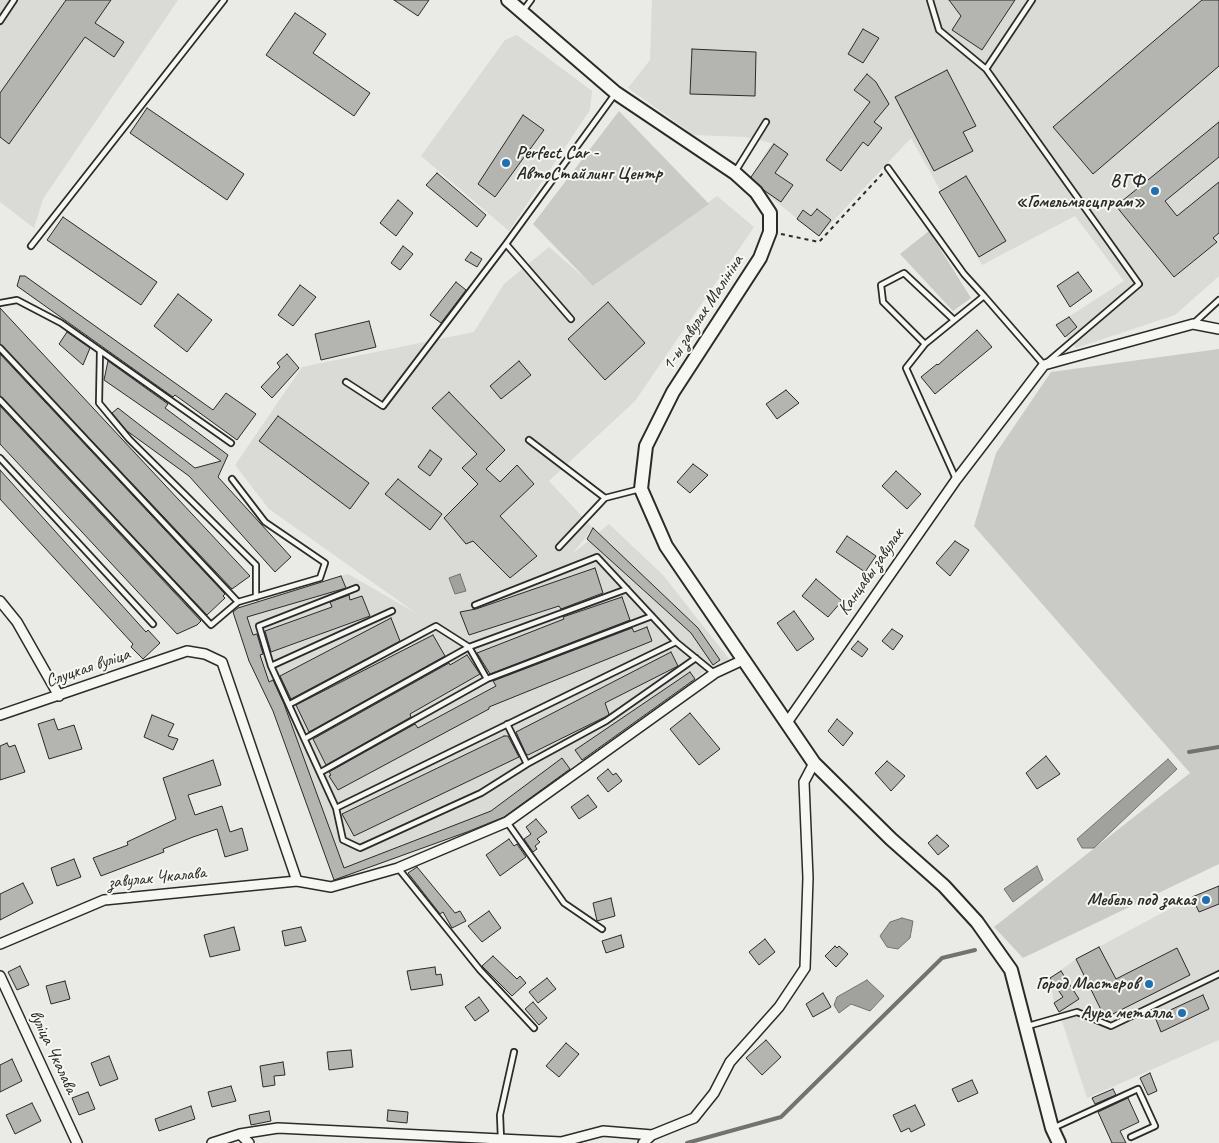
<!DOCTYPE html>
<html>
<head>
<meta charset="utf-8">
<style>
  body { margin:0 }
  canvas { display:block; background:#eaeae6 }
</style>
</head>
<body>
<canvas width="1219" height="1143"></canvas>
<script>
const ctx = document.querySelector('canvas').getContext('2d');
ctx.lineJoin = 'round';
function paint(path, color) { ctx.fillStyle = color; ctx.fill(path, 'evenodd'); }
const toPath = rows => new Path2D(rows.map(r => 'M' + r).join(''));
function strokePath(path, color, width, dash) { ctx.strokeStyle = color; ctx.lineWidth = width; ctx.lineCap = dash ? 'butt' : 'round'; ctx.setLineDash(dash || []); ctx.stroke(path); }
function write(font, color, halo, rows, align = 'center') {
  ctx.font = font + ' Caveat,sans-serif'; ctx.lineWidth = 4; ctx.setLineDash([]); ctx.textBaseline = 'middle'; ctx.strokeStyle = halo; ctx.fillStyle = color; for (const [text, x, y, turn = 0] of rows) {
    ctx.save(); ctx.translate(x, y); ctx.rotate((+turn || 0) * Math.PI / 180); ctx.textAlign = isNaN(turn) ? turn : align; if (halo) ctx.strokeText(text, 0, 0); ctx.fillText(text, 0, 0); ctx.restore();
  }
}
const built = toPath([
  [0,0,178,0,43,199,34,228,0,202],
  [652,0,1219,0,1219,276,1175,315,1076,348,1056,325,1124,281,1075,216,982,265,911,138,819,236,749,180,772,143,745,137,694,135,628,88,650,60],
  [517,35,592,91,590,110,509,231,421,156,505,40],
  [717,196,754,227,635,401,549,481,593,528,572,554,609,524,663,575,730,660,705,671,498,821,334,881,273,711,249,661,232,609,348,574,416,613,269,509,235,465,302,367,474,332,504,284,549,247,594,286],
  [1219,886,1219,1040,1087,1098,1059,1012,1054,1003,1050,978,1076,959,1192,897]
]);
const green = toPath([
  [619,111,709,204,593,286,533,224],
  [929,231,971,298,953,311,900,254],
  [1219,349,1219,864,1023,958,994,927,1190,773,974,526,996,453,1051,372]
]);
const water = toPath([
  [460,574,466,591,455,594,449,578,460,574],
  [1168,759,1177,769,1094,848,1082,848,1077,839,1168,759],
  [1037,866,1043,880,1013,902,1004,889,1037,866],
  [902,918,913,921,910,938,898,949,887,947,880,936,890,922,902,918],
  [867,980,884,996,870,1011,851,1004,839,1013,834,1005,837,997,867,980]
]);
const stream = toPath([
  [1189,752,1219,747],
  [687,1143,781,1117,942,958,975,950]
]);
const building = toPath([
  [66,0,111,0,95,23,124,42,114,57,85,37,9,144,0,137,0,93,66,0],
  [394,0,429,0,418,16,394,0],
  [949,0,1015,0,982,50,952,30,961,16,949,0],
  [1202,0,1219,0,1219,66,1093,174,1053,127,1202,0],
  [295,13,326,34,313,53,370,93,354,116,266,55,295,13],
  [863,29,879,38,863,63,848,54,863,29],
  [692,49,756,52,755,96,690,94,692,49],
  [947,70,976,126,963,132,973,151,934,171,895,97,947,70],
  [867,74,876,82,889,104,874,122,882,128,868,146,863,142,841,171,826,160,870,102,854,90,867,74],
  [147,108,244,174,227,200,130,133,147,108],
  [523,115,544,130,495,197,478,184,523,115],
  [1219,122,1219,157,1165,201,1177,216,1219,182,1219,233,1213,238,1217,242,1174,277,1116,206,1219,122],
  [774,144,788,154,775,173,793,185,781,202,765,191,751,177,774,144],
  [437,173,486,215,477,227,426,185,437,173],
  [966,176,1006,241,979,257,939,192,966,176],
  [398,200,413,213,396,236,380,223,398,200],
  [817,209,831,220,819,236,797,219,803,210,811,216,817,209],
  [63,217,157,282,141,305,47,240,63,217],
  [403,246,413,254,400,270,391,263,403,246],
  [471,252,482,259,477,267,465,260,471,252],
  [1078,272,1092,291,1070,307,1057,286,1078,272],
  [20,276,25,276,213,410,226,393,256,414,237,440,175,395,173,397,17,286,20,276],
  [456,282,466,290,441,323,430,315,456,282],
  [300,285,316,297,293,326,278,315,300,285],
  [178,294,212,320,187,352,154,326,178,294],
  [608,302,645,343,605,380,568,339,608,302],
  [0,308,107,423,250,576,232,589,0,344,0,308],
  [1069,317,1077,327,1065,337,1056,325,1069,317],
  [369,321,376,347,321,360,315,334,369,321],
  [977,330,992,347,935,394,921,377,937,364,938,365,977,330],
  [67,332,90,348,83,365,59,344,67,332],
  [0,354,225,594,223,596,225,598,207,615,0,396,0,354],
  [287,354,299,368,272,398,261,387,280,367,277,363,287,354],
  [108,361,168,404,165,408,228,455,218,477,291,557,275,572,189,476,127,431,112,413,118,408,195,468,221,461,104,380,108,361],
  [519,361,531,375,501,399,490,386,519,361],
  [786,390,799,403,777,419,766,404,786,390],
  [449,392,505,450,486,469,500,482,517,465,534,484,500,516,537,556,510,578,473,541,466,544,444,518,478,484,462,468,477,454,432,408,449,392],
  [0,406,201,621,197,625,177,634,0,444,0,406],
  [278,416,369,483,350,509,259,441,278,416],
  [430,450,442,459,430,476,418,467,430,450],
  [693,464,708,475,690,493,677,482,693,464],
  [0,470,146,632,148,630,160,643,143,659,131,647,133,644,0,499,0,470],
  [896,471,921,494,907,509,882,486,896,471],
  [398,479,442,514,430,530,385,494,398,479],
  [593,528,698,628,720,660,713,665,691,633,587,539,593,528],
  [847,536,876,556,865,572,836,552,847,536],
  [955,541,969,550,950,576,936,563,955,541],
  [595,568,603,593,561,609,559,606,469,635,460,612,476,609,595,568],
  [341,576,346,588,247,617,253,635,257,634,263,654,260,655,269,682,273,680,284,704,344,868,491,811,562,758,570,769,504,817,467,832,334,880,273,711,249,661,233,612,238,608,341,576],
  [816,579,842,601,828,617,802,596,816,579],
  [349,595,350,600,362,596,370,616,271,652,265,631,332,607,330,602,349,595],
  [622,597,630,620,490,674,477,653,564,619,563,617,622,597],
  [794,611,814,639,797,651,777,623,794,611],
  [391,618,400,641,291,699,280,676,391,618],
  [647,627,652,641,489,707,489,709,338,790,329,776,331,775,329,772,415,724,418,728,496,686,493,681,632,628,634,632,647,627],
  [892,629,903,636,893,650,882,641,892,629],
  [433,635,445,656,309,732,296,705,433,635],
  [858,641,868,649,862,657,851,649,858,641],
  [671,652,678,666,605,703,609,714,607,716,528,755,526,754,516,732,671,652],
  [467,655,480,674,410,714,411,717,326,765,313,739,449,663,450,665,467,655],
  [690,672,695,679,582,760,575,750,690,672],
  [690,713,720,749,699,765,670,729,690,713],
  [152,715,174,724,168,736,178,739,173,750,144,737,152,715],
  [54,719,58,730,74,725,82,749,49,759,38,724,54,719],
  [837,719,853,733,843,746,828,731,837,719],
  [504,736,508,736,519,757,354,836,342,814,504,736],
  [7,743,9,747,15,745,25,772,0,780,0,746,7,743],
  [1046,756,1060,774,1037,789,1026,773,1046,756],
  [213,760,221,785,188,795,195,815,222,806,230,832,242,828,248,850,225,857,217,829,193,837,163,849,164,852,101,876,93,858,128,845,127,842,176,819,163,778,213,760],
  [887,761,905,776,891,791,875,773,887,761],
  [608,769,613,775,616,773,622,781,608,792,597,778,608,769],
  [588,795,597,807,579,819,571,807,588,795],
  [536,819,547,832,537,839,540,842,535,846,537,849,533,852,524,839,531,834,526,827,536,819],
  [937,835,949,846,938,855,928,843,937,835],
  [509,839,514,846,517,844,526,857,500,876,486,855,509,839],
  [74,859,81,877,57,886,51,868,74,859],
  [417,867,455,913,460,911,466,921,452,928,443,912,440,914,408,873,417,867],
  [23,883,33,903,0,920,0,894,23,883],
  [1219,886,1219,904,1199,912,1192,897,1219,886],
  [611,898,615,916,597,921,593,903,611,898],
  [489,911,501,928,482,942,468,926,489,911],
  [234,927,240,950,210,957,204,935,234,927],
  [301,927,306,941,285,946,282,931,301,927],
  [621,935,624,947,606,953,602,941,621,935],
  [765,939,775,952,759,965,749,952,765,939],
  [835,946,837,948,839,946,848,954,836,967,825,956,835,946],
  [1099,947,1116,979,1177,948,1190,975,1105,1018,1076,959,1099,947],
  [493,956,517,979,520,976,526,983,512,996,482,966,493,956],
  [20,966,29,985,17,990,8,972,20,966],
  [435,967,436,975,441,974,443,985,411,990,407,971,435,967],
  [1061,971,1079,999,1059,1012,1054,1003,1063,997,1050,978,1061,971],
  [547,978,556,989,538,1003,529,992,547,978],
  [65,981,70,999,51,1004,46,986,65,981],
  [823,993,831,1007,813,1017,806,1004,823,993],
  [1203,995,1209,1009,1161,1032,1155,1017,1203,995],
  [479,997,489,1011,475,1021,465,1007,479,997],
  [533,1002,547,1018,539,1025,525,1009,533,1002],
  [766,1040,781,1057,762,1075,746,1058,766,1040],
  [566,1043,579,1054,559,1077,546,1066,566,1043],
  [351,1050,353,1067,329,1070,327,1052,351,1050],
  [109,1056,118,1079,100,1086,91,1063,109,1056],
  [12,1059,22,1081,0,1092,0,1065,12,1059],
  [283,1062,285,1075,274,1076,275,1085,263,1087,260,1066,283,1062],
  [1150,1073,1157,1091,1148,1095,1140,1078,1150,1073],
  [972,1080,978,1093,958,1102,952,1089,972,1080],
  [231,1086,236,1101,212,1107,208,1092,231,1086],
  [1113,1089,1116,1095,1095,1104,1092,1098,1113,1089],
  [88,1092,95,1109,79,1115,72,1098,88,1092],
  [1128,1098,1139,1122,1120,1131,1126,1143,1112,1143,1098,1112,1128,1098],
  [32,1103,41,1121,15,1134,6,1115,32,1103],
  [915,1105,925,1125,911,1132,909,1128,901,1132,893,1115,915,1105],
  [191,1106,195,1119,159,1131,155,1119,191,1106],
  [388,1110,408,1112,407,1123,387,1121,388,1110],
  [269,1111,271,1121,251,1125,249,1115,269,1111]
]);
const path = toPath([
  [781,234,819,242,883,173]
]);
const lane = toPath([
  [930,0,939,30,986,69],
  [523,11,531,0],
  [0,21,14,0],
  [888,168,964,274,984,296],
  [735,172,766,122],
  [506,244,571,319],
  [31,246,224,0],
  [0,303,17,300,61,323,231,443],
  [1194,323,1219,300],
  [925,344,883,302,881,285,904,273,954,320],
  [0,348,238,602],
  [100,351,99,403,129,439,256,565,256,597],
  [346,382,383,406,506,244,615,94],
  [0,400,211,625,238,602,320,578,325,563,265,522,232,479],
  [529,440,605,498,640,489],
  [0,458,153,624],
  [956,479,906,368,925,344,984,296,1044,365,1139,284,986,69,1032,0],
  [559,547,605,498],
  [356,588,259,626,271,666,336,808,343,840,360,848,481,793,527,764,606,721,696,658],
  [475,605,597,557,676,642,714,673],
  [271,666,392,611],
  [290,704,436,626,469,647,487,679],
  [507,724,527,764],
  [306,738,469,647,627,589],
  [321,772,487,679,652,616],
  [336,808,676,642],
  [507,822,564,903,602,929],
  [398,868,480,970,534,1028],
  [1028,1026,1077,1012,1111,1026,1219,974],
  [1053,1128,1138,1089,1155,1126,1131,1137],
  [501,1139,500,1115,514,1052]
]);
const street = toPath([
  [0,601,17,622,59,696],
  [0,715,187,651,205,654,222,662,297,881],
  [786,724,956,480,1044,365,1193,324,1219,329],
  [0,944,104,900,297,881,331,887,398,868,507,822,715,673,743,660],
  [0,976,77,1143],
  [240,1134,249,1143],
  [212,1143,240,1134,278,1128,561,1142,603,1131,652,1135],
  [643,1143,652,1135,694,1118,714,1093,730,1062,779,1007,805,968,808,878,804,782,814,763]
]);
const secondary = toPath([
  [508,0,616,93,735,173,756,192,770,213,770,232,760,258,673,392,646,446,641,489,666,546,814,763,891,839,944,886,977,922,1011,970,1052,1128,1059,1143]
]);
const markers = [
  [506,163,5,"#1f6fb2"],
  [1155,191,5,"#1f6fb2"],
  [1206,900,5,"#1f6fb2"],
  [1149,984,5,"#1f6fb2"],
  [1182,1013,5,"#1f6fb2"]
];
const poiNames = [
  ["Perfect Car -",516,153,"left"],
  ["АвтоСтайлинг Центр",516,174,"left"],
  ["ВГФ",1145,181],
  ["«Гомельмясцпрам»",1145,202],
  ["Мебель под заказ",1196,900],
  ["Город Мастеров",1139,984],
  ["Аура металла",1172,1013]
];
const streetNames = [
  ["1-ы завулак Малініна",703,313,-57],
  ["Канцавы завулак",871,572,-55],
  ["Слуцкая вуліца",88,668,-19],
  ["завулак Чкалава",157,878,-6],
  ["вуліца Чкалава",53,1052,65]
];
paint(built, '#dadad6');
paint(green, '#cacac7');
paint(water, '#a1a19e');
strokePath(water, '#727270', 1);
strokePath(stream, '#727270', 4);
paint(building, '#b4b4b1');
strokePath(building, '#2b2b2b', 1);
strokePath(lane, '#2b2b2b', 8);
strokePath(street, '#2b2b2b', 12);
strokePath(secondary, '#2b2b2b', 16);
strokePath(path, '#2b2b2b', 2, [4, 4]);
strokePath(lane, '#f6f6f2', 4.5);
strokePath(street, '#f6f6f2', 9);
strokePath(secondary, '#f6f6f2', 12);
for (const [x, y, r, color] of markers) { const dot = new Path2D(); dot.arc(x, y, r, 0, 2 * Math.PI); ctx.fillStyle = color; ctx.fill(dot); strokePath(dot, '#f6f6f2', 2); }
write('bold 18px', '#2b2b2b', '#f6f6f2', poiNames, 'right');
write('18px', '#2b2b2b', '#f6f6f2', streetNames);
</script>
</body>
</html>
